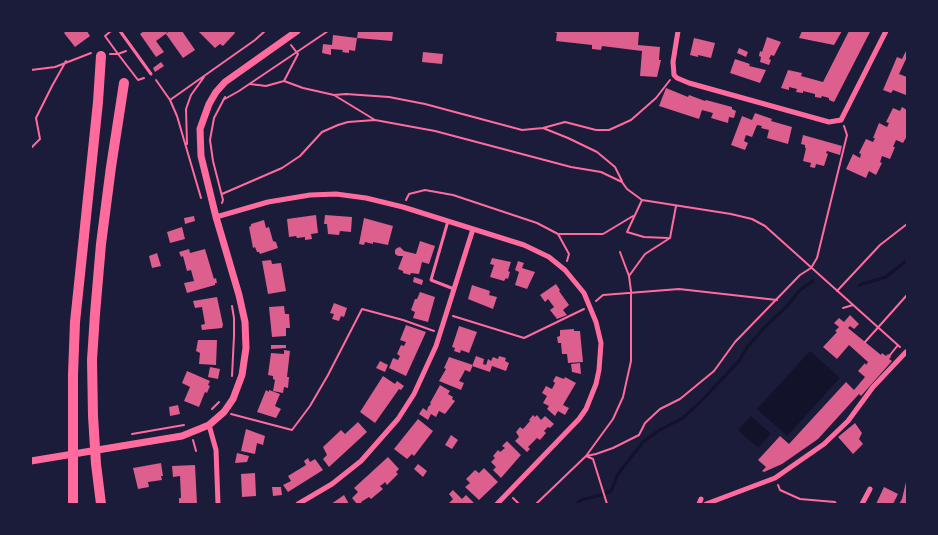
<!DOCTYPE html>
<html>
<head>
<meta charset="utf-8">
<style>
  body { margin:0 }
  #map { position:relative; width:938px; height:535px; overflow:hidden; background:#1b1b3a; font-family:Helvetica,sans-serif }
  canvas { display:block }
  .frame { position:absolute; inset:0; border:32px solid #1b1b3a; pointer-events:none }
</style>
</head>
<body>
<div id="map">
<canvas width="938" height="535"></canvas>
<div class="frame"></div>
</div>
<script>
const ctx = document.querySelector('canvas').getContext('2d');
ctx.lineJoin = 'round';
function paint(path, color) { ctx.fillStyle = color; ctx.fill(path, 'evenodd'); }
const toPath = rows => new Path2D(rows.map(r => 'M' + r).join(''));
function strokePath(path, color, width, dash) { ctx.strokeStyle = color; ctx.lineWidth = width; ctx.lineCap = dash ? 'butt' : 'round'; ctx.setLineDash(dash || []); ctx.stroke(path); }
const water = toPath([
  [810,351,840,378,787,436,757,409],
  [751,416,771,434,758,448,738,430]
]);
const stream = toPath([
  [859,285,886,277,907,260],
  [577,504,581,500,601,495,611,491,618,474,643,442,658,431,683,418,703,399,739,361,748,346,764,328,788,305,800,290,813,281]
]);
const building = toPath([
  [66,31,87,31,90,36,75,47,64,33],
  [144,31,166,31,167,33,156,41,164,52,156,57,140,34],
  [169,31,182,31,195,50,183,58,166,34],
  [198,31,234,31,235,33,223,46,220,44,215,48],
  [358,31,393,31,392,41,357,38],
  [552,31,639,32,638,45,660,47,659,60,661,60,657,77,640,76,642,51,602,46,601,50,592,49,592,45,556,41,557,33],
  [802,31,842,31,834,45,799,38],
  [849,31,870,32,834,102,829,100,829,98,822,96,821,98,815,97,815,94,803,91,803,93,796,92,797,89,789,87,789,90,781,88,788,70,802,73,801,76,823,82],
  [333,35,357,38,355,51,349,50,349,53,342,52,343,50,331,49,331,55,322,53,323,44,332,45],
  [767,37,781,42,774,56,771,55,769,59,771,60,769,65,760,62,761,57,759,56,760,51,762,52],
  [694,38,715,43,711,58,698,55,698,57,690,55],
  [739,48,748,52,746,57,737,53],
  [907,49,907,57,899,74,907,77,906,95,893,90,891,93,883,90,897,57,902,59],
  [423,52,443,54,442,64,422,62],
  [735,59,750,64,749,66,766,70,760,83,730,73],
  [161,62,164,66,155,72,153,68],
  [666,88,688,97,689,95,705,101,706,100,732,107,732,109,736,111,734,118,729,117,728,123,711,118,713,113,702,110,699,119,659,106],
  [902,107,907,110,907,136,903,143,896,140,893,147,895,147,890,159,882,156,880,162,882,163,876,175,869,171,866,178,846,169,853,154,860,158,861,154,859,153,866,139,873,142,875,138,873,138,879,123,887,127,889,123,886,122,893,108,900,111],
  [755,113,772,119,771,121,792,127,788,144,767,138,769,130,761,128,762,126,757,125,752,137,746,135,744,141,748,143,745,150,731,145,742,116,752,120],
  [803,135,842,146,840,155,827,151,826,153,828,154,824,166,816,164,815,168,810,167,811,163,803,161,806,148,805,148,805,145,801,144],
  [316,215,318,233,311,234,312,239,305,240,305,237,297,238,296,236,289,237,287,219],
  [325,215,352,217,351,232,340,231,339,235,328,234,327,224,324,224],
  [194,216,195,221,185,224,184,218],
  [364,218,393,226,388,245,373,242,373,244,365,242,364,245,359,244],
  [264,220,266,228,269,227,273,241,276,242,278,248,260,254,259,252,257,252,255,247,253,248,249,227,251,226,251,224],
  [182,227,185,239,170,243,167,232],
  [420,241,435,246,429,264,422,262,419,274,411,273,410,275,403,273,403,271,398,269,403,256,398,256,395,254,395,250,397,248,400,247,404,251,416,254],
  [189,249,190,253,205,249,214,279,216,278,217,283,215,283,215,285,187,293,184,283,194,281,191,270,187,271,183,256,181,257,179,252],
  [157,253,161,266,152,268,149,256],
  [492,258,511,262,508,271,510,272,508,279,506,278,504,281,490,277,494,265,490,264],
  [271,260,272,264,281,263,286,291,268,294,262,261],
  [518,261,524,263,522,268,535,272,527,289,515,285,519,272,515,270],
  [414,277,423,280,422,285,413,282],
  [556,284,560,290,559,291,569,305,563,310,567,315,557,319,550,310,554,307,548,299,545,302,540,295],
  [472,285,490,291,489,295,497,297,493,309,468,299],
  [420,292,435,297,428,322,413,318,415,312,411,310,415,299,417,299],
  [217,297,223,325,222,328,202,330,201,325,205,324,202,307,195,308,193,301],
  [334,303,347,308,344,317,341,316,339,321,332,319,334,314,330,313],
  [284,306,285,314,289,314,290,328,286,328,286,336,272,337,269,307],
  [850,315,859,324,854,329,850,326,848,328,881,355,882,353,886,356,888,354,890,355,891,357,889,359,892,361,861,396,859,394,818,439,782,464,764,472,762,471,766,467,758,460,780,436,789,444,846,382,854,390,865,377,858,371,865,363,866,365,868,362,849,345,837,359,823,347,837,332,835,331,839,327,834,323,839,318,844,322],
  [406,325,426,332,406,376,389,368,393,358,398,360,400,356,397,354,401,345,404,346,406,342,400,340],
  [459,326,477,332,469,353,461,350,460,353,454,351,455,348,452,347],
  [574,329,574,331,580,331,583,362,568,363,567,354,562,354,561,343,558,343,557,337,560,336,560,330],
  [198,340,217,340,216,365,199,364,200,353,196,351],
  [271,345,286,345,286,348,271,349],
  [284,350,290,351,287,377,289,377,288,388,284,387,283,393,273,391,275,380,273,379,273,376,268,375,271,353,284,354],
  [476,356,484,359,483,364,486,365,488,359,491,361,493,357,498,359,499,356,506,358,505,361,509,363,506,371,492,366,490,372,472,366],
  [449,357,473,365,470,372,465,370,462,376,459,381,464,383,461,390,439,381,446,369,444,368],
  [380,361,388,365,385,372,376,368],
  [580,363,581,374,572,372,571,364],
  [210,367,220,369,218,379,208,377],
  [187,371,210,381,208,385,210,386,207,393,205,392,199,407,184,401,190,387,182,383],
  [383,376,395,384,397,381,404,386,401,390,399,389,375,423,360,412],
  [556,376,564,379,565,377,576,383,563,405,569,408,565,415,558,411,555,416,547,409,549,406,543,403,547,396,542,393,546,386,552,389,555,383,553,381],
  [440,385,450,391,448,394,453,397,452,399,455,401,445,414,439,411,436,417,431,414,428,420,419,414,423,408,427,411,428,407,431,404,430,403],
  [266,390,269,392,269,390,280,394,275,406,281,409,276,418,257,412],
  [178,405,180,414,170,416,169,407],
  [533,415,535,417,537,415,541,420,545,416,554,424,550,428,548,427,544,431,546,433,540,440,537,438,528,447,530,449,527,452,515,441,519,437,516,432,520,427,523,429,530,421,529,420],
  [418,419,433,431,414,456,412,454,407,459,394,449],
  [358,422,367,432,329,467,323,459,327,455,323,447,341,430,345,434],
  [855,423,862,433,859,439,863,444,853,454,838,437],
  [246,429,265,436,263,445,257,443,255,454,241,451],
  [451,435,458,440,452,449,445,445],
  [507,441,521,455,501,478,493,470,496,467,491,462,495,458,493,456,498,450,500,452,505,448,502,446],
  [237,453,249,456,247,462,235,463],
  [388,457,399,469,396,472,398,474,387,485,385,482,383,484,380,486,383,489,371,499,369,497,361,502,362,504,357,504,352,498,358,492,354,488],
  [308,458,310,462,315,459,323,470,288,492,283,485,291,481,288,476,306,465,304,461],
  [161,463,163,476,161,476,162,480,148,482,149,487,138,489,133,468],
  [418,464,427,471,423,477,414,469],
  [195,465,197,504,179,504,179,498,181,498,180,476,173,477,172,466],
  [484,468,498,482,479,500,465,487,470,483,466,479,475,470,479,473],
  [255,473,256,496,242,497,241,474],
  [906,482,907,504,899,504,902,499],
  [272,487,281,487,282,495,273,496],
  [884,487,898,494,893,504,876,504],
  [453,490,462,499,466,495,474,503,448,504,453,499,449,494],
  [344,495,349,504,331,504,334,502]
]);
const path = toPath([
  [111,31,105,36,118,54,126,51],
  [291,45,298,54,284,81,303,88,334,95,375,120],
  [110,54,118,54,138,80,144,78],
  [31,70,55,67,91,53],
  [156,80,170,100,177,116,201,198],
  [250,84,266,86,284,81],
  [334,95,346,94,389,97,425,104,522,130,543,128,565,122,596,130,609,130,631,120,656,98,670,80],
  [170,100,255,40,265,31],
  [223,100,239,91,328,31],
  [543,128,568,138,597,152,615,167,622,181],
  [187,144,186,109,191,95,204,77],
  [31,148,40,139,36,118,52,86,66,61],
  [222,194,282,168,300,156,322,132,338,125,348,122,375,120,435,131,571,167,601,172,622,182,627,189,642,200,731,214,752,219,765,226,900,347],
  [406,200,409,194,425,190,453,195,537,223,558,234,603,234,633,216],
  [642,200,627,232,644,237,668,238],
  [222,203,223,200,213,161,210,140,214,118,225,97],
  [558,234,569,254,567,261],
  [629,276,645,254,670,238,676,206],
  [837,291,880,245,907,224],
  [596,301,603,295,679,289,777,300],
  [232,306,234,318,234,336,232,376],
  [843,308,853,305],
  [453,316,524,338,584,309],
  [865,342,907,295],
  [890,355,898,345],
  [212,409,219,402],
  [231,414,292,430,310,406,328,375,362,309,403,320,434,331],
  [132,434,184,425],
  [193,440,196,451],
  [778,485,780,490,800,499,835,502,836,504],
  [513,498,519,504],
  [536,504,586,456,596,454,613,448,639,435,645,423,660,409,680,399,714,371,735,342,800,275,811,268,817,258,847,135,844,126],
  [607,504,593,459,586,456,613,419,623,397,631,361,631,291,629,276,620,252]
]);
const service = toPath([
  [120,31,151,74],
  [448,221,431,280,454,289]
]);
const minor = toPath([
  [678,31,673,62,674,75,677,78,689,83,829,122,841,120,886,31],
  [216,217,268,202,310,195,336,194,366,198,403,207,524,245,549,257,565,270,584,293,596,322,601,343,599,370,596,384,586,409,579,419,497,504],
  [209,425,216,450,218,504],
  [298,504,332,484,361,461,398,419,414,394,436,346,473,229],
  [699,504,701,499],
  [706,504,775,478,824,444,848,421,873,387,906,352],
  [862,504,870,489]
]);
const tertiary = toPath([
  [31,461,182,436,209,425,224,412,233,399,242,375,246,348,245,322,239,295,216,217,201,156,200,129,209,104,216,92,225,82,297,31]
]);
const motorway = toPath([
  [73,504,73,374,75,322,98,102,101,56],
  [101,504,96,464,93,416,92,360,95,314,101,244,111,167,124,83]
]);
paint(water, '#12122b');
strokePath(stream, '#12122b', 3);
paint(building, '#dd5f8e');
strokePath(path, '#ff6b9d', 2);
strokePath(service, '#ff6b9d', 3);
strokePath(minor, '#ff6b9d', 5);
strokePath(tertiary, '#ff6b9d', 7);
strokePath(motorway, '#ff6b9d', 10);
</script>
</body>
</html>
